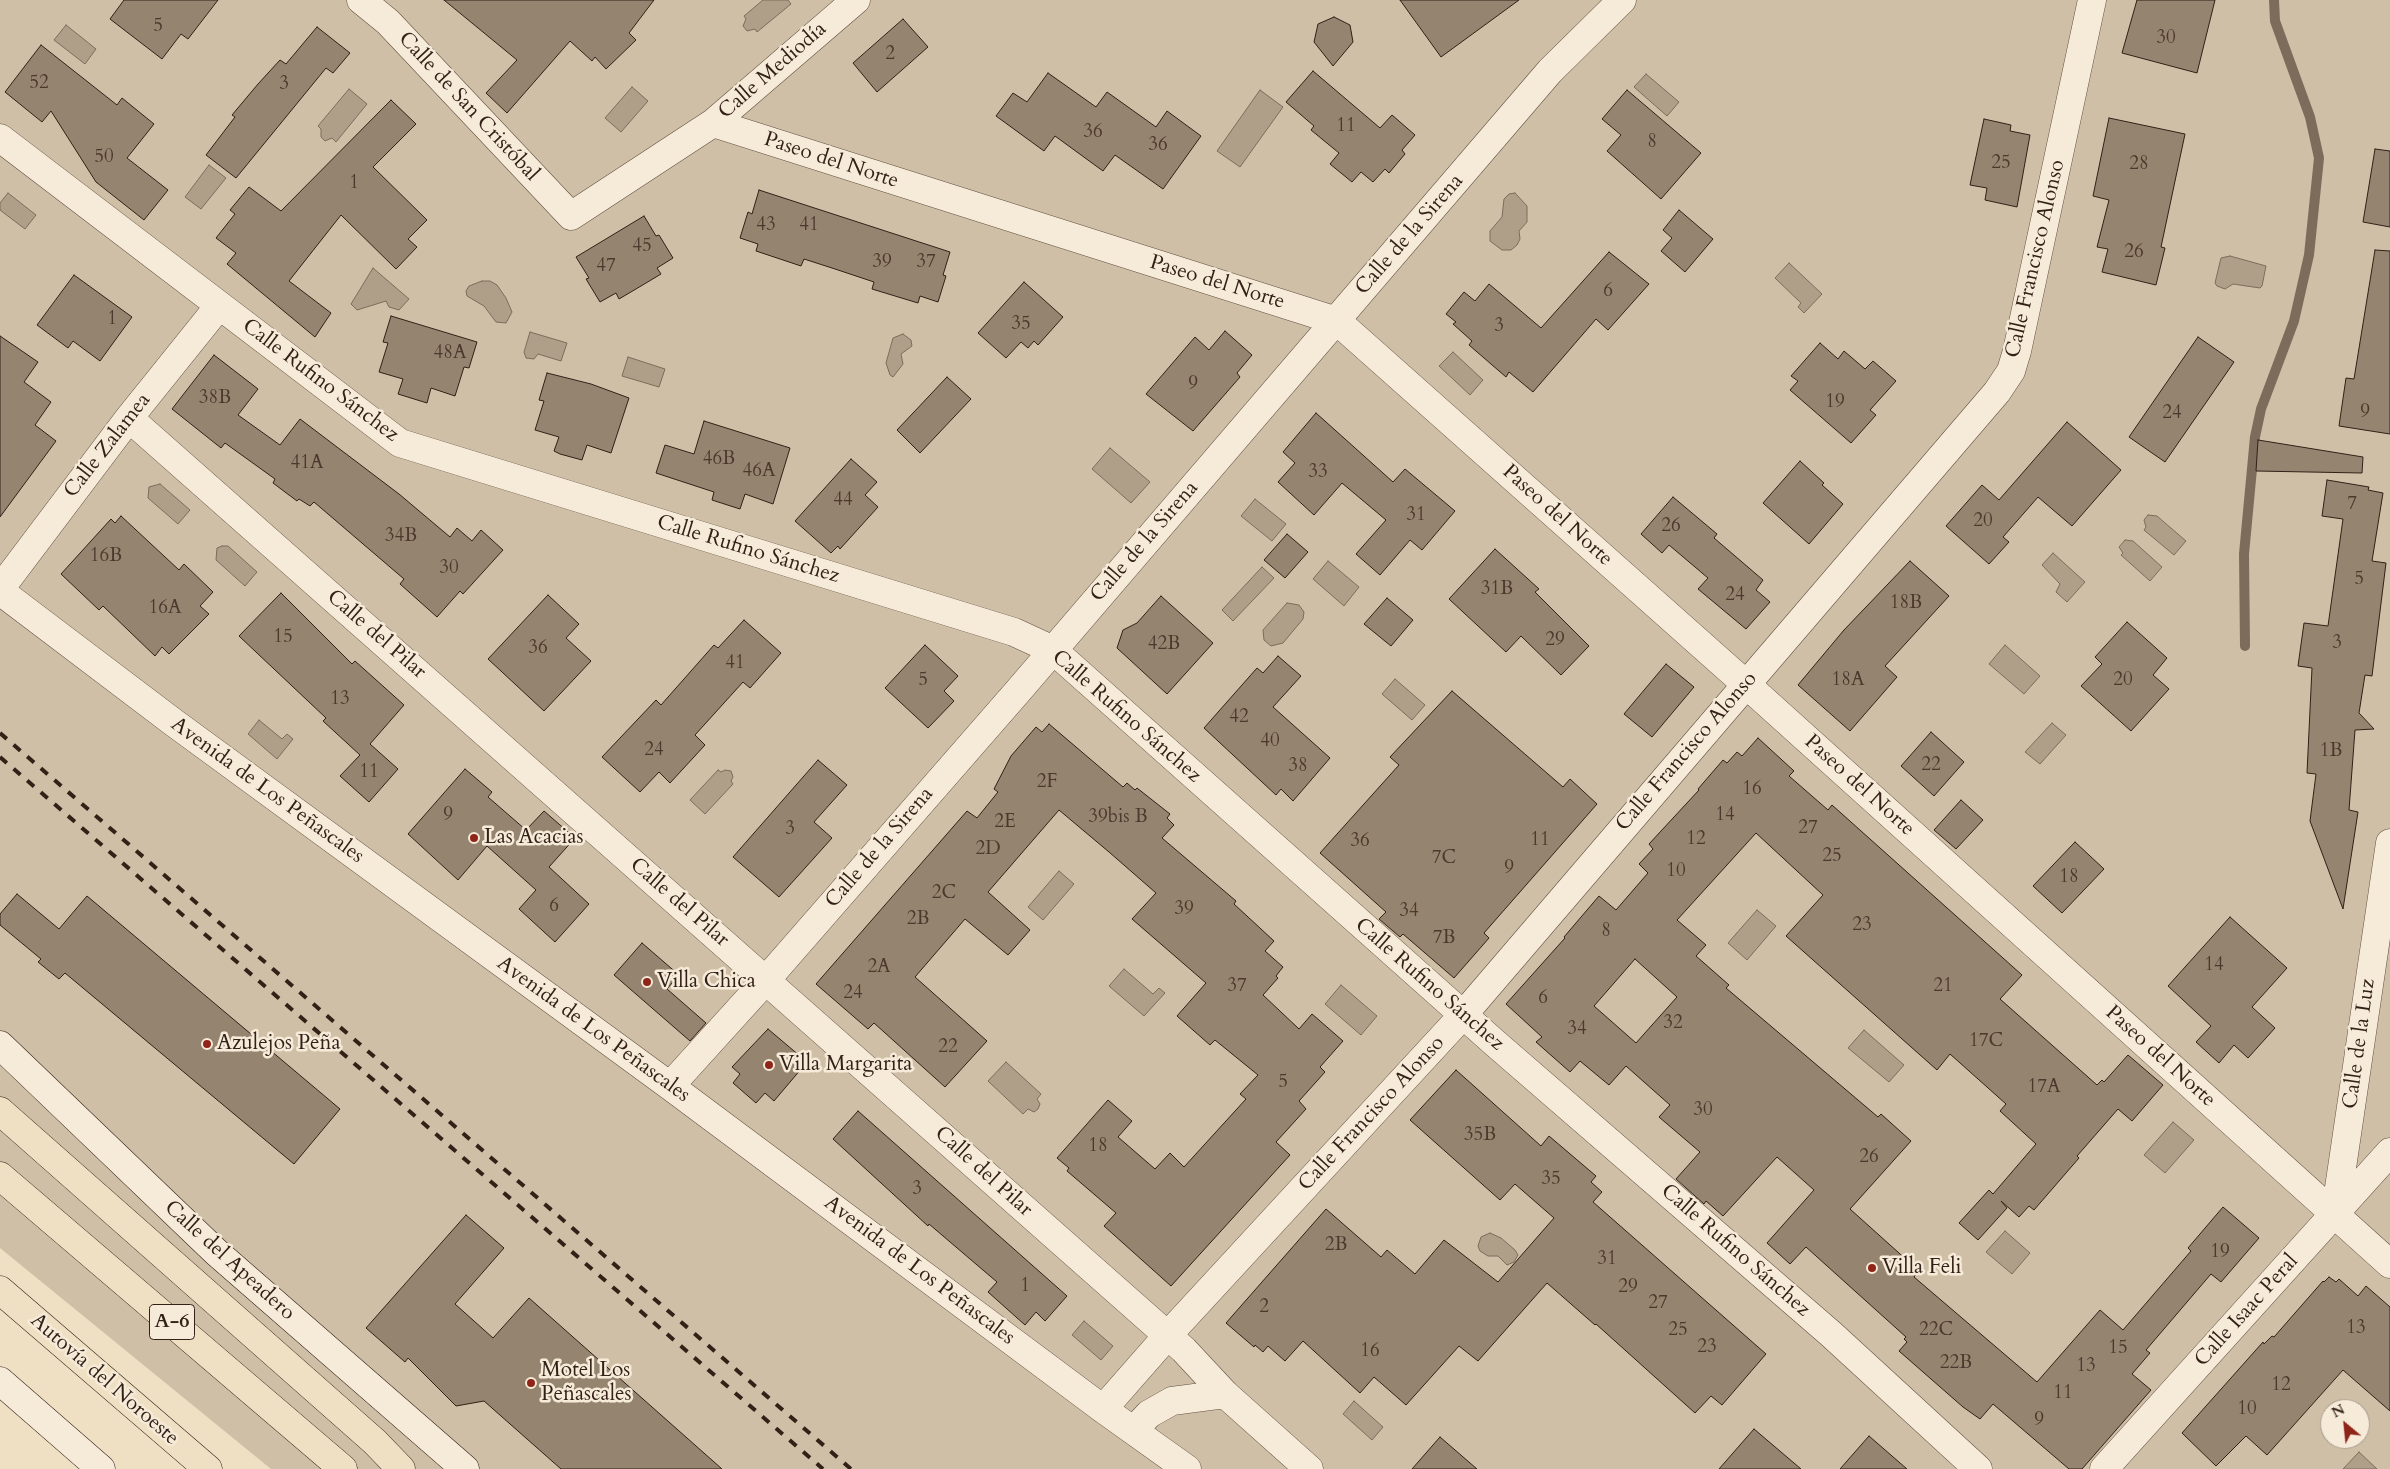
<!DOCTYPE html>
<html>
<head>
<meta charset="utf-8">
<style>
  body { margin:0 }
  #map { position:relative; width:2390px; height:1469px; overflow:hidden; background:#efe0c3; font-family:Cardo,serif }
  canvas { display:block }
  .north { position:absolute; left:2320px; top:1399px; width:50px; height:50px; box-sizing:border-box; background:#f5ebd8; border:1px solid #a79a8b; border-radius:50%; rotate:332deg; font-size:14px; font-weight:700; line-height:20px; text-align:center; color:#332017 }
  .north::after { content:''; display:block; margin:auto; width:18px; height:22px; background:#8f2418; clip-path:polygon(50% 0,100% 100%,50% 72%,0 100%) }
</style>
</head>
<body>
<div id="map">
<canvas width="2390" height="1469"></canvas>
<div class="north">N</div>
</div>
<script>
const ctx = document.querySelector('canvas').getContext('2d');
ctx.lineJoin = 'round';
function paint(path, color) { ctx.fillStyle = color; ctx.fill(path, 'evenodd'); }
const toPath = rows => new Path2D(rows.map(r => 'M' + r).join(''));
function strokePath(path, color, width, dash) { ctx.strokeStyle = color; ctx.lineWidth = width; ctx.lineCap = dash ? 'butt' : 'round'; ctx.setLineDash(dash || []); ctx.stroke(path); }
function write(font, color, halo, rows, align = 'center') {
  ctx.font = font + ' Cardo,serif'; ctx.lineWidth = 5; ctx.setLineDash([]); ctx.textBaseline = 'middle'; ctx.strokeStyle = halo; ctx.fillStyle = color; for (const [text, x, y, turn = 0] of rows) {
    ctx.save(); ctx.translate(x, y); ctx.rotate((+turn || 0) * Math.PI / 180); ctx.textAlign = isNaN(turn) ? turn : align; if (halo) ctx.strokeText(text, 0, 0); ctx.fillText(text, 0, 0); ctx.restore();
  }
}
const green = toPath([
  [0,0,2390,0,2390,1469,271,1469,0,1248],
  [2330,1409,2360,1409,2360,1439,2330,1439]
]);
const water = toPath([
  [763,0,788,0,791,4,757,32,755,29,747,31,743,26,746,19,744,16,763,0],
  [66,25,96,49,85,64,54,40,66,25],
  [1646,74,1679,102,1667,116,1634,87,1646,74],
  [632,87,648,101,621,132,605,118,632,87],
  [349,89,367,104,336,142,332,138,325,141,321,137,321,129,318,126,349,89],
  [1260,90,1283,107,1240,167,1217,151,1260,90],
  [209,165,226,178,201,209,185,197,209,165],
  [8,193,36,215,25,229,0,210,0,203,8,193],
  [1515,193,1527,206,1527,222,1519,231,1520,239,1517,245,1511,250,1502,250,1490,241,1490,231,1502,217,1504,199,1509,194,1515,193],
  [2230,256,2266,266,2262,286,2260,288,2233,284,2225,289,2217,286,2215,283,2221,258,2230,256],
  [1789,263,1822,294,1804,313,1798,307,1801,303,1775,278,1789,263],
  [373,268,409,299,399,310,389,307,386,301,357,310,351,304,373,268],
  [482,281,490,281,497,285,506,298,512,312,506,323,496,322,484,306,467,296,466,291,469,286,482,281],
  [530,332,567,343,561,361,538,354,534,359,526,358,524,352,530,332],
  [903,334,911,340,912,346,901,354,903,364,893,377,890,375,886,363,893,338,903,334],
  [1453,352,1483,380,1470,395,1439,366,1453,352],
  [628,357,665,369,659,387,622,376,628,357],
  [1110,448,1150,482,1131,503,1092,469,1110,448],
  [160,484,190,510,178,524,148,498,149,487,160,484],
  [1255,499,1286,524,1272,541,1241,516,1255,499],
  [2148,515,2157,516,2186,541,2174,555,2144,530,2146,527,2144,520,2148,515],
  [2125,540,2133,541,2162,567,2150,581,2121,555,2123,553,2119,547,2125,540],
  [222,546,228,546,257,572,245,586,216,560,217,548,222,546],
  [2053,553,2085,582,2067,602,2056,592,2060,584,2042,565,2053,553],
  [1328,561,1359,587,1344,606,1313,579,1328,561],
  [1262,567,1274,578,1233,621,1222,610,1262,567],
  [1287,603,1299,605,1304,612,1303,619,1283,643,1271,646,1264,640,1263,630,1287,603],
  [2005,645,2040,676,2024,694,1989,664,2005,645],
  [1395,679,1425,705,1412,720,1382,694,1395,679],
  [259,720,282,739,287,734,293,739,277,759,248,734,259,720],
  [2052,723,2066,735,2040,764,2025,752,2052,723],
  [718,770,721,772,725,770,731,771,733,777,731,781,733,784,705,814,690,800,718,770],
  [1059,871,1074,884,1043,920,1028,907,1059,871],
  [1757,910,1776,926,1747,960,1728,943,1757,910],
  [1124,969,1153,994,1159,988,1165,993,1144,1016,1109,986,1124,969],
  [1341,985,1377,1016,1361,1035,1325,1004,1341,985],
  [1864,1030,1904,1065,1889,1082,1848,1048,1864,1030],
  [1006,1062,1041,1094,1037,1099,1040,1104,1038,1109,1034,1112,1028,1109,1023,1114,988,1081,1006,1062],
  [2173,1122,2194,1140,2165,1173,2144,1155,2173,1122],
  [2005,1231,2030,1253,2012,1274,1986,1252,2005,1231],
  [1490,1233,1501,1238,1515,1250,1518,1255,1514,1262,1507,1265,1498,1256,1488,1256,1480,1251,1478,1246,1481,1237,1490,1233],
  [1084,1321,1113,1346,1101,1360,1072,1335,1084,1321],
  [1354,1401,1383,1427,1372,1440,1343,1414,1354,1401],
  [2359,1452,2377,1469,2343,1469,2359,1452]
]);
const stream = toPath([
  [2245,646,2244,554,2255,437,2261,409,2294,321,2309,255,2319,158,2310,117,2275,21,2274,0]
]);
const building = toPath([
  [124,0,218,0,188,39,181,34,162,59,110,19,124,0],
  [444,0,654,0,629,33,636,40,606,69,595,57,592,61,570,41,507,113,486,93,517,60,444,0],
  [1400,0,1519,0,1441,57,1400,0],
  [2137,0,2215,0,2197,73,2122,53,2137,0],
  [1334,17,1350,25,1353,42,1333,66,1314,42,1318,24,1334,17],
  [903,19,928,47,877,92,853,63,903,19],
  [317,27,350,53,333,73,326,68,236,178,206,155,235,117,232,115,258,84,280,60,286,64,317,27],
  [41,45,117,105,122,98,154,124,127,158,168,190,144,220,96,182,51,111,42,122,5,92,41,45],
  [1313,71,1380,128,1392,115,1415,135,1402,150,1405,154,1389,173,1385,169,1373,182,1361,172,1352,182,1330,164,1339,153,1311,130,1314,126,1286,102,1313,71],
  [1048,73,1096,107,1107,92,1156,127,1167,111,1201,136,1163,189,1115,155,1103,171,1055,136,1044,151,996,116,1013,93,1027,102,1048,73],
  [1627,90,1701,153,1661,199,1607,151,1621,135,1602,119,1627,90],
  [391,100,416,124,373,167,427,220,408,239,417,247,396,269,341,215,289,281,331,313,315,337,227,264,236,253,216,238,235,214,230,210,249,187,281,211,391,100],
  [2109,118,2185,134,2161,247,2165,248,2156,285,2102,272,2108,249,2097,247,2109,200,2093,196,2109,118],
  [1984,119,2011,125,2010,131,2030,135,2017,207,1985,200,1987,188,1970,185,1984,119],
  [2375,149,2390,151,2390,227,2363,222,2375,149],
  [759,190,950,252,943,275,946,276,938,302,920,296,918,303,872,289,874,282,832,268,804,259,801,266,756,251,758,244,740,238,748,212,752,214,759,190],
  [1679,210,1713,239,1685,272,1661,251,1672,238,1663,230,1679,210],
  [644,216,656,236,659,235,673,258,657,268,661,274,641,286,619,299,616,293,600,302,586,279,589,278,576,257,644,216],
  [2375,250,2390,251,2390,434,2339,426,2346,378,2354,379,2375,250],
  [1609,252,1649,284,1608,330,1596,319,1533,392,1509,372,1506,377,1469,345,1472,341,1453,324,1456,322,1446,314,1464,292,1475,301,1489,284,1541,328,1609,252],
  [74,275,132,317,100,361,73,341,68,348,37,325,74,275],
  [1024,282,1063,317,1038,345,1034,341,1028,348,1021,342,1006,358,978,333,1024,282],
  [391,316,477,342,469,368,464,367,455,396,431,388,427,403,398,394,403,379,379,372,388,343,383,342,391,316],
  [1225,331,1252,355,1237,373,1240,377,1193,431,1146,394,1195,337,1209,350,1225,331],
  [0,336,38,362,24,382,51,402,35,425,56,441,0,517,0,336],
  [2198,337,2234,362,2165,462,2129,437,2198,337],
  [1820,343,1838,359,1844,351,1865,369,1873,361,1896,381,1870,410,1876,415,1851,443,1790,390,1798,381,1791,376,1820,343],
  [214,355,258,389,238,415,280,445,300,419,399,494,450,537,457,528,472,541,481,530,503,550,463,594,460,591,437,617,400,584,404,579,314,502,310,506,299,499,297,501,273,483,275,479,225,443,221,448,172,409,214,355],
  [547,373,591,384,629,398,611,453,587,445,582,460,560,454,554,451,559,437,535,430,544,401,539,400,547,373],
  [947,377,971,399,920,453,897,430,947,377],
  [1316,413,1393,482,1405,469,1455,511,1422,550,1410,540,1380,575,1356,554,1386,520,1342,483,1314,515,1278,482,1295,463,1283,452,1316,413],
  [704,421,790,448,773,504,745,494,740,509,712,500,714,492,656,473,665,445,694,454,704,421],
  [2067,422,2121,470,2072,526,2038,497,2003,537,2009,542,1989,564,1946,526,1982,485,1999,500,2067,422],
  [2258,440,2363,457,2362,473,2256,471,2258,440],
  [851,459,877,482,865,495,878,507,840,549,838,546,831,553,795,521,851,459],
  [1800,461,1824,483,1822,485,1843,504,1809,544,1763,503,1800,461],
  [2327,480,2369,487,2368,490,2383,493,2372,561,2386,563,2372,676,2365,675,2359,713,2374,729,2355,730,2349,810,2358,812,2343,909,2310,821,2316,774,2307,773,2312,668,2298,666,2304,623,2328,626,2343,519,2322,516,2327,480],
  [1673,497,1717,534,1714,538,1763,580,1756,590,1770,602,1746,629,1698,589,1708,578,1669,545,1662,553,1641,534,1673,497],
  [121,516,179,570,184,564,213,592,200,606,209,614,169,654,162,647,155,656,103,606,99,610,61,574,111,519,115,523,121,516],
  [1287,534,1308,552,1285,578,1264,560,1287,534],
  [1495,549,1539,589,1535,592,1589,646,1561,675,1521,636,1506,652,1449,599,1495,549],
  [1910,561,1949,596,1885,666,1897,677,1850,731,1798,685,1844,630,1910,561],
  [281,593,352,664,355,661,404,705,370,744,398,769,369,802,340,776,360,755,323,721,326,718,239,636,281,593],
  [548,595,579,624,566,638,591,661,544,711,488,659,548,595],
  [1161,596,1213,643,1167,694,1117,648,1123,630,1137,623,1161,596],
  [1387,598,1413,620,1391,646,1364,624,1387,598],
  [744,620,781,653,750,688,743,682,695,735,705,745,670,783,659,772,640,792,602,757,656,700,661,705,714,645,718,648,744,620],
  [2127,622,2167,658,2153,675,2169,689,2131,731,2081,686,2102,664,2095,657,2127,622],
  [925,645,958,676,944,691,954,701,928,728,885,688,925,645],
  [1278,656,1301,676,1273,707,1330,758,1293,801,1281,789,1276,795,1204,728,1257,668,1263,673,1278,656],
  [1666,664,1694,687,1652,737,1624,714,1666,664],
  [1452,691,1563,787,1570,779,1597,804,1484,933,1489,938,1454,978,1403,934,1400,937,1379,919,1386,912,1320,853,1399,765,1390,757,1452,691],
  [1049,724,1123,787,1127,783,1135,790,1137,788,1170,814,1167,818,1174,825,1162,838,1236,901,1234,904,1274,941,1265,951,1283,967,1276,976,1278,978,1263,995,1299,1029,1312,1014,1343,1041,1320,1067,1325,1072,1299,1101,1306,1109,1276,1142,1290,1155,1171,1286,1104,1226,1116,1213,1067,1171,1069,1168,1057,1158,1108,1100,1132,1121,1118,1137,1155,1169,1170,1153,1184,1167,1246,1099,1240,1094,1258,1075,1215,1040,1210,1045,1177,1016,1206,983,1132,919,1156,893,1109,852,1059,810,988,892,1030,930,1008,955,965,919,915,977,987,1041,945,1087,874,1023,868,1029,816,984,967,811,977,818,998,792,994,789,1011,756,1036,727,1042,732,1049,724],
  [1931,732,1964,762,1934,796,1901,766,1931,732],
  [1758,738,1794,771,1789,776,1828,810,1832,805,2022,975,2000,999,2097,1085,2102,1080,2104,1082,2128,1055,2163,1085,2132,1121,2118,1109,2077,1156,2079,1158,2034,1210,2029,1206,2019,1217,2001,1201,2007,1208,1978,1240,1959,1223,1989,1190,1993,1194,2036,1144,2000,1111,2006,1104,1950,1054,1937,1070,1786,936,1823,895,1756,833,1677,920,1706,945,1696,956,1729,985,1726,988,1878,1117,1881,1114,1911,1141,1850,1209,1919,1271,1914,1277,2037,1382,2100,1310,2123,1330,2191,1251,2188,1248,2223,1207,2259,1238,2221,1282,2211,1274,2146,1350,2150,1353,2132,1374,2151,1390,2082,1469,2069,1469,1993,1404,1980,1419,1963,1407,1899,1351,1907,1342,1904,1339,1906,1337,1806,1247,1790,1264,1767,1243,1814,1190,1777,1157,1723,1216,1706,1201,1704,1204,1676,1179,1700,1152,1659,1117,1670,1105,1626,1066,1609,1085,1580,1061,1570,1072,1536,1042,1542,1037,1506,1004,1565,938,1564,937,1599,896,1616,910,1648,873,1639,864,1653,849,1649,844,1699,790,1698,789,1723,760,1727,763,1737,752,1742,756,1758,738],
  [1635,959,1677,997,1636,1043,1594,1006,1635,959],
  [818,760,847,785,814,822,832,838,779,897,733,857,818,760],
  [465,769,492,792,488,797,526,830,544,811,575,838,549,867,589,904,555,942,519,909,536,890,487,846,458,880,408,834,465,769],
  [1961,800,1983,820,1956,849,1934,830,1961,800],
  [2075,842,2104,869,2062,913,2033,886,2075,842],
  [17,894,59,929,87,896,340,1109,294,1164,65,973,59,979,38,962,41,959,0,925,0,914,17,894],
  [2230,917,2287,968,2252,1007,2275,1028,2248,1058,2234,1045,2219,1063,2196,1042,2211,1026,2168,986,2230,917],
  [642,943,679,975,667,989,706,1023,690,1041,614,975,642,943],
  [768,1029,807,1062,774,1101,765,1093,756,1103,733,1083,740,1074,732,1067,768,1029],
  [1456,1070,1541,1146,1549,1136,1596,1176,1591,1182,1602,1192,1593,1202,1766,1354,1722,1405,1711,1396,1695,1413,1596,1324,1595,1325,1547,1283,1478,1361,1459,1346,1406,1405,1374,1377,1360,1393,1303,1341,1285,1361,1268,1346,1263,1352,1255,1345,1254,1347,1226,1323,1326,1209,1381,1257,1387,1250,1415,1274,1444,1240,1498,1282,1554,1218,1515,1184,1500,1200,1410,1120,1456,1070],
  [858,1111,1067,1296,1045,1321,1036,1312,1025,1325,988,1292,997,1282,929,1224,928,1226,833,1139,858,1111],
  [466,1215,504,1248,455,1304,493,1338,529,1298,722,1469,561,1469,484,1401,456,1406,408,1358,405,1362,366,1328,466,1215],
  [2329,1277,2336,1282,2339,1279,2358,1296,2366,1286,2390,1307,2390,1411,2343,1370,2267,1455,2246,1436,2216,1466,2182,1433,2263,1342,2264,1344,2272,1336,2274,1337,2323,1281,2324,1282,2329,1277],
  [1754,1429,1801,1469,1719,1469,1754,1429],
  [1869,1436,1907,1469,1840,1469,1869,1436],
  [1440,1437,1477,1469,1412,1469,1440,1437]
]);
const street = toPath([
  [361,0,388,22,571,216,713,123,856,0],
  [713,123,1337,321,1758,695,2390,1264],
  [0,138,400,443,1014,632,1053,650,1496,1044,1831,1334,1978,1469],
  [129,418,1184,1350,1225,1394,1309,1469],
  [0,589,129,418,219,306],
  [0,591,173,722,670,1086,1103,1409,1187,1469],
  [670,1086,766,980,1019,690,1550,71,1622,0],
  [2335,1215,2390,843],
  [1103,1409,1167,1336,1463,1015,1997,392,2011,371,2017,351,2092,0],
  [1134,1430,1149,1414,1172,1401,1225,1394],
  [2104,1469,2390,1152]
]);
const secondary = toPath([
  [0,1045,216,1252,465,1469],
  [0,1381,101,1469]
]);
const highway = toPath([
  [0,1111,375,1442,401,1469],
  [0,1176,343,1469],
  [0,1290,208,1469]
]);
const rail = toPath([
  [0,733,851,1469],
  [0,757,823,1469]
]);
const markers = [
  [474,838,5,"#8f2418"],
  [647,982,5,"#8f2418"],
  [207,1044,5,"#8f2418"],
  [769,1065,5,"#8f2418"],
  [1872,1268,5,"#8f2418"],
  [531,1383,5,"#8f2418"]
];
const numberNames = [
  ["5",158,27],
  ["30",2166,39],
  ["2",890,55],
  ["52",39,84],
  ["3",284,85],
  ["11",1346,127],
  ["36",1093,133],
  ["8",1652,143],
  ["36",1158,146],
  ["50",104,158],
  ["25",2001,164],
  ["28",2139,165],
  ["1",354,184],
  ["43",766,226],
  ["41",809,226],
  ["45",642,247],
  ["26",2134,253],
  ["39",882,263],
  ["37",926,263],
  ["47",606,267],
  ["6",1608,292],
  ["1",112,320],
  ["35",1021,325],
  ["3",1499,327],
  ["48A",450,354],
  ["9",1193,385],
  ["38B",215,399],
  ["19",1835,403],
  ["9",2365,413],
  ["24",2172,414],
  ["46B",719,460],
  ["41A",307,464],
  ["46A",759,472],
  ["33",1318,473],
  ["44",843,501],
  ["7",2352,505],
  ["31",1416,516],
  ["20",1983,522],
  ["26",1671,527],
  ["34B",401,537],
  ["16B",106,557],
  ["30",449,569],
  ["5",2359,580],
  ["31B",1497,590],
  ["24",1735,596],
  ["18B",1906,604],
  ["16A",165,609],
  ["15",283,638],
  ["29",1555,641],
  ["3",2337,644],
  ["42B",1164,645],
  ["36",538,649],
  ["41",735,664],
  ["5",923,681],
  ["18A",1848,681],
  ["20",2123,681],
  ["13",340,700],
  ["42",1239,718],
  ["40",1270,742],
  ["24",654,751],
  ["1B",2331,752],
  ["22",1931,766],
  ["38",1298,767],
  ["11",369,773],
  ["2F",1047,783],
  ["16",1752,790],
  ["9",448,816],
  ["14",1725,816],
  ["39bis B",1118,818],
  ["2E",1005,823],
  ["27",1808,829],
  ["3",790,830],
  ["12",1696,840],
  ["11",1540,841],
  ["36",1360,842],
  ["2D",988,850],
  ["25",1832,857],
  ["7C",1444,859],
  ["9",1509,869],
  ["10",1676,872],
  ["18",2069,878],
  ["2C",944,894],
  ["6",554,907],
  ["39",1184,910],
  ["34",1409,912],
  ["2B",918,920],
  ["23",1862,926],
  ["8",1606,932],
  ["7B",1444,939],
  ["14",2214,966],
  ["2A",879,968],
  ["37",1237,987],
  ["21",1943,987],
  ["24",853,994],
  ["6",1543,999],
  ["32",1673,1024],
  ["34",1577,1030],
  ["17C",1986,1042],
  ["22",948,1048],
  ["5",1283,1083],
  ["17A",2044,1088],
  ["30",1703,1111],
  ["35B",1480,1136],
  ["18",1098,1147],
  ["26",1869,1158],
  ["35",1551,1180],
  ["3",917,1190],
  ["2B",1336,1246],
  ["19",2220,1253],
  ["31",1607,1260],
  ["1",1025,1287],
  ["29",1628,1288],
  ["27",1658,1304],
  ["2",1264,1308],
  ["13",2356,1329],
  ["25",1678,1331],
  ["22C",1936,1331],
  ["23",1707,1348],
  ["15",2118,1349],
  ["16",1370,1352],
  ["22B",1956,1364],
  ["13",2086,1367],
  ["12",2281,1386],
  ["11",2063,1394],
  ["10",2247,1410],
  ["9",2039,1421]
];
const shields = [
  [172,1322,45]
];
const shieldNames = [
  ["A-6",172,1322]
];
const streetNames = [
  ["Calle Mediodía",773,71,-41],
  ["Calle de San Cristóbal",468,107,47],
  ["Paseo del Norte",831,161,18],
  ["Calle de la Sirena",1410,235,-49],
  ["Calle Francisco Alonso",2036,259,-77],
  ["Paseo del Norte",1217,283,17],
  ["Calle Rufino Sánchez",320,381,37],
  ["Calle Zalamea",108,446,-52],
  ["Paseo del Norte",1557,516,42],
  ["Calle de la Sirena",1145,542,-49],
  ["Calle Rufino Sánchez",748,550,17],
  ["Calle del Pilar",376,635,41],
  ["Calle Rufino Sánchez",1126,717,41],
  ["Calle Francisco Alonso",1687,752,-49],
  ["Paseo del Norte",1859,786,42],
  ["Avenida de Los Peñascales",267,791,36],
  ["Calle de la Sirena",880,848,-49],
  ["Calle del Pilar",679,903,41],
  ["Calle Rufino Sánchez",1429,985,41],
  ["Avenida de Los Peñascales",593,1030,36],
  ["Calle de la Luz",2360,1044,-82],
  ["Paseo del Norte",2160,1057,42],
  ["Calle Francisco Alonso",1372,1114,-47],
  ["Calle del Pilar",983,1172,42],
  ["Calle Rufino Sánchez",1735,1251,41],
  ["Calle del Apeadero",229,1261,42],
  ["Avenida de Los Peñascales",919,1271,37],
  ["Calle Isaac Peral",2247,1311,-48],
  ["Autovía del Noroeste",104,1380,41]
];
const poiNames = [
  ["Las Acacias",484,838],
  ["Villa Chica",657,982],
  ["Azulejos Peña",217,1044],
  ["Villa Margarita",779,1065],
  ["Villa Feli",1882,1268],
  ["Motel Los",541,1371],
  ["Peñascales",541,1395]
];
paint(green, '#cfbfa6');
paint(water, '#af9f89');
strokePath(water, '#7d6c5b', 1);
strokePath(stream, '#7d6c5b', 10);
paint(building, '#958470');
strokePath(building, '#332017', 1);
strokePath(street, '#625042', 29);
strokePath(secondary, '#332017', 29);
strokePath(highway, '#332017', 29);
strokePath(street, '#f5ebd8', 28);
strokePath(secondary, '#f5ebd8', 28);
strokePath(highway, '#efe0c3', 28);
strokePath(rail, '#332017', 4, [9, 9]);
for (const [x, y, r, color] of markers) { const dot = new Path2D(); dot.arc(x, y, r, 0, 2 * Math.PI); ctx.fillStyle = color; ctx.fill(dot); strokePath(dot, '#f5ebd8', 2); }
write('19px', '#4c392d', null, numberNames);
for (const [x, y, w] of shields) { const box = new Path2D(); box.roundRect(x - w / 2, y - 17.5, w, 35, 4); ctx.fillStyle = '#f5ebd8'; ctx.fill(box); strokePath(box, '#332017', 1); }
write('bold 20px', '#332017', null, shieldNames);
write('21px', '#332017', '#f5ebd8', streetNames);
write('21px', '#332017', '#f5ebd8', poiNames, 'left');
</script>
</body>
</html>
